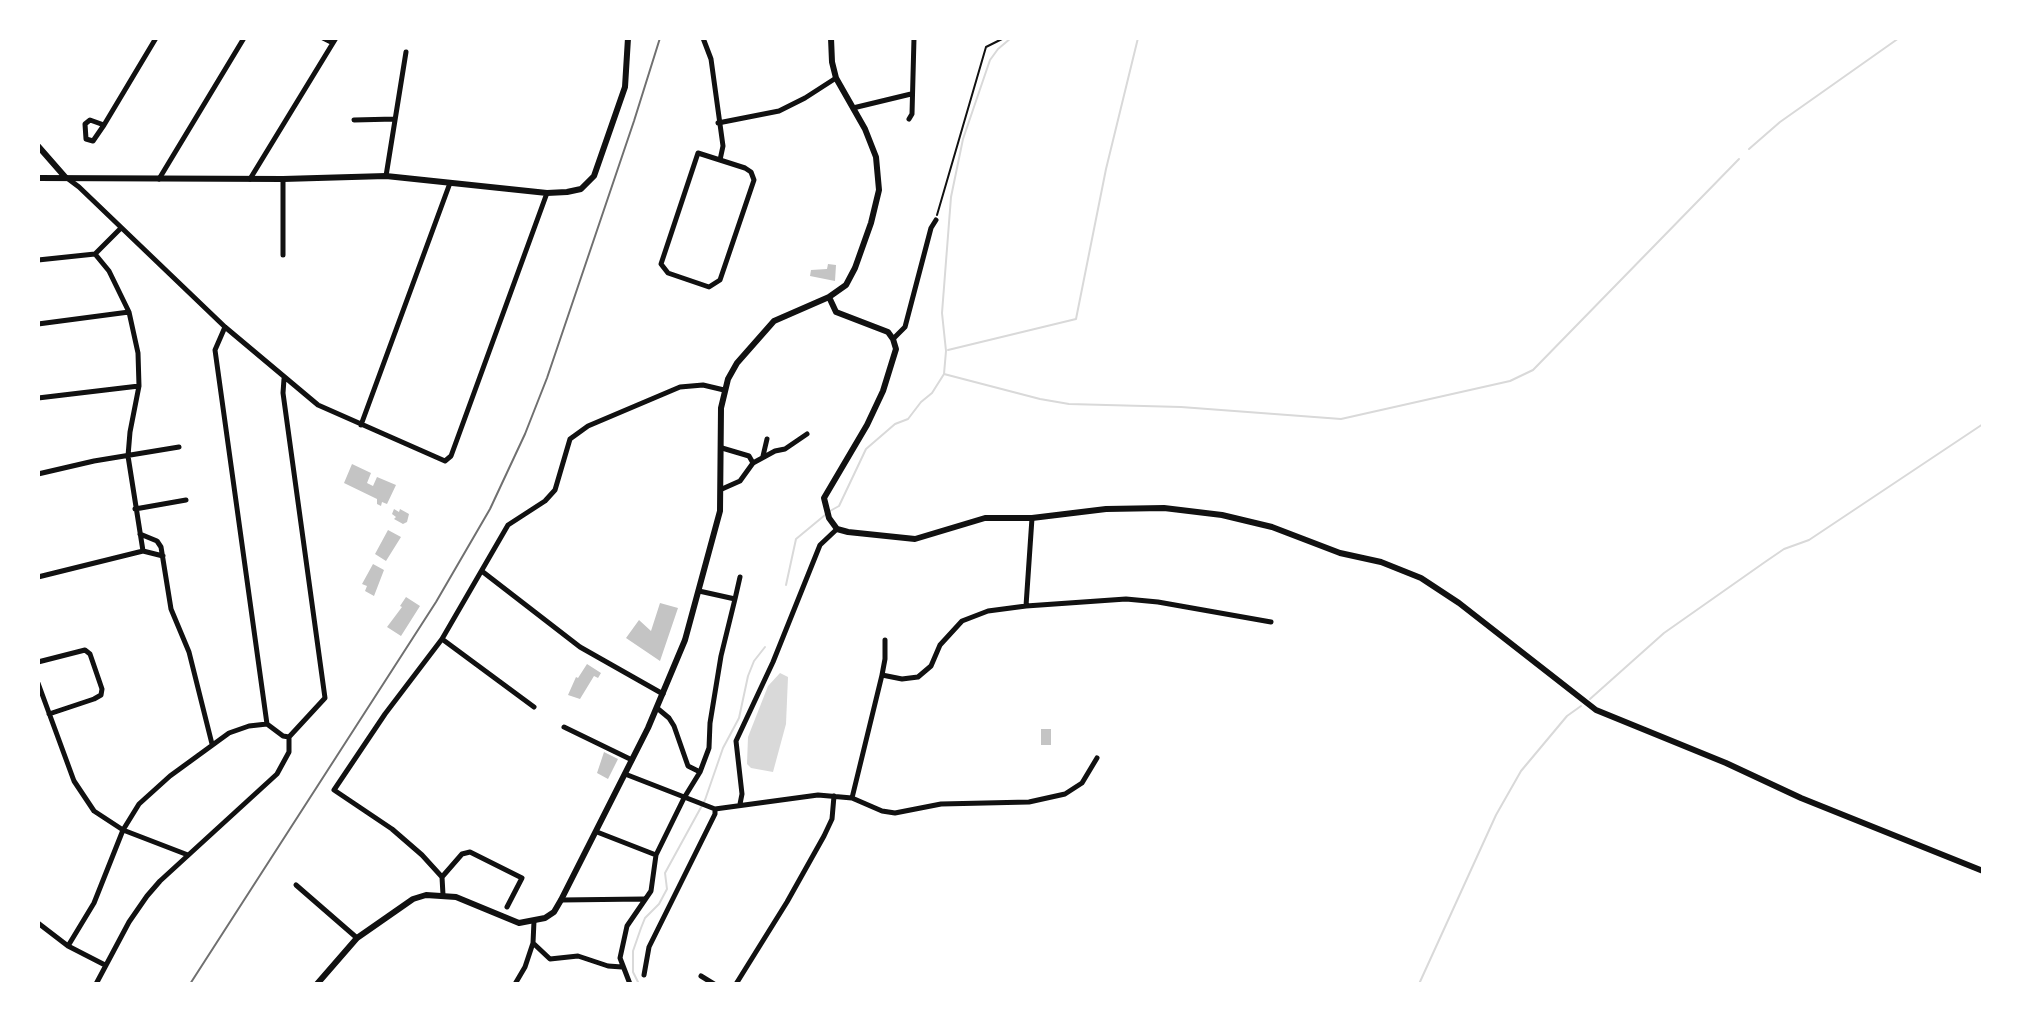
<!DOCTYPE html>
<html>
<head>
<meta charset="utf-8">
<style>
  body { margin:0 }
  #map { position:relative; width:2021px; height:1022px; overflow:hidden; background:#fff; font-family:Mulish,sans-serif }
  canvas { display:block }
  .frame { position:absolute; inset:0; border:40px solid #fff; pointer-events:none }
</style>
</head>
<body>
<div id="map">
<canvas width="2021" height="1022"></canvas>
<div class="frame"></div>
</div>
<script>
const ctx = document.querySelector('canvas').getContext('2d');
ctx.lineJoin = 'round';
function paint(path, color) { ctx.fillStyle = color; ctx.fill(path, 'evenodd'); }
const toPath = rows => new Path2D(rows.map(r => 'M' + r).join(''));
function strokePath(path, color, width, dash) { ctx.strokeStyle = color; ctx.lineWidth = width; ctx.lineCap = dash ? 'butt' : 'round'; ctx.setLineDash(dash || []); ctx.stroke(path); }
const water = toPath([
  [780,673,788,677,786,724,773,772,751,768,747,764,748,737,768,686]
]);
const stream = toPath([
  [1749,149,1780,122,1899,38],
  [948,350,1076,319,1106,169,1138,38],
  [944,374,1040,399,1069,404,1181,407,1341,419,1510,381,1533,370,1739,159],
  [830,511,839,506,866,449,895,424,908,419,921,402,932,393,944,374,946,351,942,313,951,197,963,139,990,60,998,49,1011,38],
  [786,585,796,539,825,515],
  [1590,699,1664,633,1765,562,1784,549,1809,540,1983,424],
  [639,984,633,972,633,951,641,928,645,918,659,904,667,889,665,873,705,800,723,748,739,718,748,676,754,661,765,647],
  [1419,984,1496,815,1521,771,1567,716,1581,706]
]);
const building = toPath([
  [828,264,836,265,835,281,810,276,811,270,827,269],
  [352,464,371,473,367,483,373,486,377,477,396,485,387,504,382,502,381,506,377,504,377,499,344,483],
  [394,509,399,512,400,509,409,514,407,522,403,524,394,519,396,517,392,514],
  [388,530,401,537,386,561,375,554],
  [373,564,384,570,374,596,365,591,367,586,362,584],
  [406,597,420,606,401,636,387,627,402,607,400,606],
  [660,603,678,608,660,661,626,638,639,620,651,631],
  [587,664,601,673,598,678,594,676,580,699,568,695,576,677,578,678],
  [1041,729,1051,729,1051,745,1041,745],
  [604,752,618,759,608,779,597,773]
]);
const path = toPath([
  [937,215,986,47,1004,38]
]);
const minor = toPath([
  [323,38,333,43],
  [703,38,711,59,723,146,720,160],
  [853,108,911,94],
  [909,119,912,114,914,38],
  [354,120,395,119],
  [718,123,779,111,805,98,836,78],
  [104,125,90,120,85,124,86,139,93,141,104,125,156,38],
  [698,153,745,168,751,172,754,180,720,280,709,287,668,273,661,264,698,153],
  [386,176,406,52],
  [67,178,79,187,225,327,318,405,445,461,451,456,547,193],
  [159,179,244,38],
  [250,179,336,38],
  [95,254,109,271,129,312,138,353,139,386,130,432,128,456,143,551],
  [283,255,283,179],
  [38,260,95,254,121,228],
  [38,324,129,312],
  [225,327,215,350,267,724],
  [893,339,905,327,931,228,936,220],
  [38,398,139,386],
  [361,425,450,183],
  [722,448,749,456,753,463],
  [763,456,767,439],
  [38,474,94,461,179,447],
  [722,489,740,481,753,463,775,451,785,449,807,434],
  [135,509,186,500],
  [140,534,157,541,161,547,171,609,189,652,212,744],
  [483,572,580,647,663,694],
  [38,577,143,551,163,556],
  [699,591,735,599,740,577],
  [1026,606,1126,599,1158,602,1271,622],
  [442,639,534,707],
  [38,662,85,650,90,654,102,689,101,695,94,699,49,714],
  [882,675,885,659,885,640],
  [38,683,74,781,94,811,123,830,188,855],
  [657,708,669,718,674,726,688,766,700,772],
  [564,727,632,760],
  [625,774,715,809,818,795,852,798,882,811,895,813,941,804,1029,802,1065,794,1082,783,1097,758],
  [852,798,882,675,902,679,918,677,931,666,940,645,962,621,988,611,1026,606,1032,518],
  [740,804,742,794,736,741,773,662,820,545,837,529],
  [597,832,656,855],
  [442,877,462,854,470,852,522,878,507,907],
  [296,885,357,938],
  [443,895,442,877,422,855,392,829,334,790,385,714,442,639,508,525,545,501,555,490,570,439,588,426,680,387,703,385,724,390],
  [561,900,644,899],
  [38,923,68,946,105,965],
  [533,943,550,959,578,956,608,966,622,967],
  [68,946,94,903,123,830,139,804,170,776,229,733,249,726,267,724,283,736,289,737],
  [644,975,649,947,715,814,715,809],
  [701,976,714,984],
  [96,984,129,922,147,896,160,881,277,774,289,752,289,737,325,698,283,393,284,379],
  [515,984,525,967,533,943,534,921],
  [630,984,620,958,627,926,651,891,656,855,684,798,700,772,709,748,710,723,721,656,735,599],
  [736,984,787,902,824,836,832,819,834,796]
]);
const tertiary = toPath([
  [38,146,66,178],
  [38,178,283,179,386,176,547,193,567,192,581,189,594,176,625,87,628,38],
  [829,297,836,312,888,332,893,339,896,349,883,391,867,425,824,498,829,518,837,529,848,532,915,539,985,518,1032,518,1106,509,1164,508,1222,515,1272,527,1340,553,1381,562,1421,578,1459,603,1596,710,1726,763,1801,798,1983,871],
  [317,984,357,938,413,899,426,895,456,897,519,923,545,918,554,912,561,900,648,728,685,640,720,511,721,408,728,379,737,363,774,321,829,297,846,285,855,268,871,223,879,190,876,157,865,129,836,78,832,62,831,38]
]);
const rail = toPath([
  [190,984,436,602,490,509,525,434,547,378,634,121,660,38]
]);
paint(water, '#d9d9d9');
strokePath(stream, '#d9d9d9', 2);
paint(building, '#c4c4c4');
strokePath(path, '#111', 2);
strokePath(minor, '#111', 5);
strokePath(tertiary, '#111', 6);
strokePath(rail, '#707070', 2);
</script>
</body>
</html>
